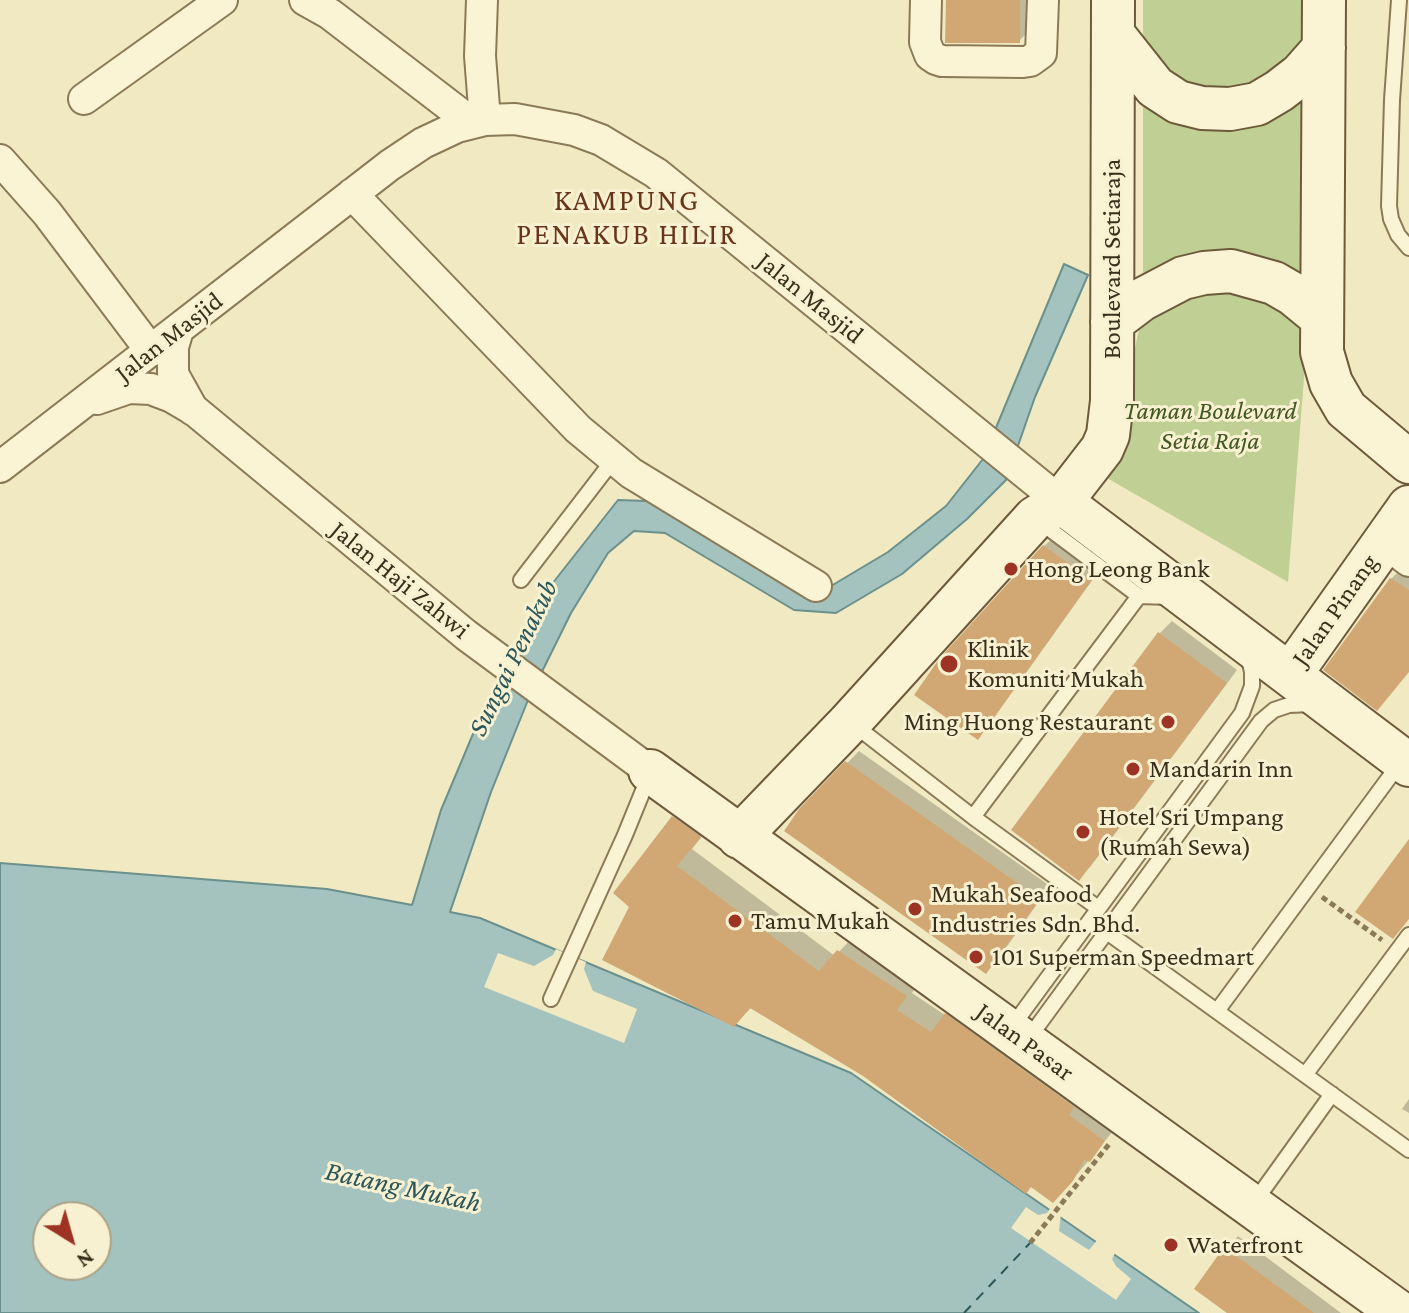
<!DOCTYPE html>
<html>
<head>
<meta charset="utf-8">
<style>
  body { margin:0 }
  #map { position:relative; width:1409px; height:1313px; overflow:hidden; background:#f0e9c1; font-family:"Crimson Pro",serif }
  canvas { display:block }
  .north { position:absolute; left:32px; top:1201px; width:80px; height:80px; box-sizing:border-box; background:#f7f1d1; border:2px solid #aba389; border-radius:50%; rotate:143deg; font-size:22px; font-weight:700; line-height:32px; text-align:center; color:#3a2f1c }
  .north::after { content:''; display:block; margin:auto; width:28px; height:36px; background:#9d3324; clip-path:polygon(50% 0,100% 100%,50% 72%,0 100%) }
</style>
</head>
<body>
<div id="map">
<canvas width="1409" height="1313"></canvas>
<div class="north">N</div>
</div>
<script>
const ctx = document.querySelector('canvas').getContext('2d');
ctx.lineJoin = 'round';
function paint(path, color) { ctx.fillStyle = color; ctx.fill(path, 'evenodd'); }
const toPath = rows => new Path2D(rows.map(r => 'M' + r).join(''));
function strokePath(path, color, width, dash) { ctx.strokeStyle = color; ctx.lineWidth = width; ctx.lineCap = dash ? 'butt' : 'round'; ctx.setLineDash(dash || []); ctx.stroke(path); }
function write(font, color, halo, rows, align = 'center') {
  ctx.font = font + ' "Crimson Pro",serif'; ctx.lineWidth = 6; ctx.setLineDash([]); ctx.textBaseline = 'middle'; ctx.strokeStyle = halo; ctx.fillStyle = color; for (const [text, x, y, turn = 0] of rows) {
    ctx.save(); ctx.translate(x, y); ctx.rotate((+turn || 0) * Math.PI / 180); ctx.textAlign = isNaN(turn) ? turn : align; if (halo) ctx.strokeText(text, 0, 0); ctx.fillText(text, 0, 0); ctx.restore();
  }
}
const green = toPath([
  [1143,0,1306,0,1304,378,1288,582,1107,478,1143,311]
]);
const water = toPath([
  [1064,264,1088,275,1035,397,1006,480,967,519,902,574,836,613,794,610,665,533,634,531,608,553,571,613,528,700,491,792,450,912,480,918,851,1073,1199,1313,0,1313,0,863,327,889,412,905,441,810,481,715,552,584,618,500,647,501,826,589,888,552,946,506,983,459,1064,264],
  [48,1217,96,1217,96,1265,48,1265,48,1217]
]);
const pier = toPath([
  [556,949,586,962,584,969,593,991,637,1009,624,1043,484,987,498,953,534,966,553,955],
  [1026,1207,1038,1215,1047,1213,1051,1207,1061,1214,1059,1231,1089,1250,1098,1239,1116,1251,1112,1259,1116,1266,1131,1279,1116,1300,1011,1228]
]);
const shadow = toPath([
  [948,0,1031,0,1031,29,1019,41],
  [1052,539,1098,572,985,730,1044,546],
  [1399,571,1409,578,1409,671,1391,579],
  [1172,621,1237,670,1091,866,1079,878,1160,633],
  [859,751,1050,886,998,959,986,971,801,810],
  [689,802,715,820,692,849,835,956,855,935,921,980,912,993,945,1015,962,999,1119,1124,1069,1184,864,1074,752,1007,734,1025,605,959,673,818],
  [1409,1099,1409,1113,1402,1109],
  [1238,1236,1341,1313,1230,1313,1196,1289]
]);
const ferry = toPath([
  [964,1313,1030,1243]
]);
const building = toPath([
  [946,0,1020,0,1020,43,945,43],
  [1043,545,1092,580,978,740,914,695,939,659],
  [1390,578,1409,590,1409,672,1377,711,1323,670],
  [1158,632,1227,683,1079,881,1011,830],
  [845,761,1040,899,986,974,784,831,799,809],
  [672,816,701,837,677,866,819,971,837,950,907,996,897,1010,931,1032,945,1013,1074,1107,1069,1115,1105,1141,1090,1162,1084,1160,1073,1181,1053,1203,1031,1187,1026,1194,863,1076,750,1008,734,1027,602,960,629,907,613,893],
  [1409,839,1409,919,1393,939,1355,912],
  [1224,1247,1314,1313,1227,1313,1194,1289]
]);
const path = toPath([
  [1322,897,1382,940],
  [1030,1243,1110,1143]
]);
const lane = toPath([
  [1399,0,1392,100,1389,206,1391,219,1398,235,1409,248],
  [1040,522,1139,596],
  [521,580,614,459],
  [853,724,973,817],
  [1098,908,973,817,1139,596,1170,597],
  [1107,932,1409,1150],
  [551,999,625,835,649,776],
  [1217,1011,1400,763],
  [1011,1028,1242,713,1252,686,1252,672,1248,655],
  [1028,1039,1261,721,1274,710,1289,705,1313,704],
  [1305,1075,1409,935],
  [1253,1204,1332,1094]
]);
const street = toPath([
  [305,0,330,14,472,123],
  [482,0,480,56,485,120],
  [926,0,925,42,930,55,936,59,942,61,1023,62,1030,61,1041,53,1043,0],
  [84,99,222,0],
  [0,160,47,213,151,351],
  [352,194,578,429,631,473,816,586],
  [178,330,173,347,173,374,193,410],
  [97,399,129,388,151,389,172,397,194,410,466,635,650,771],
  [0,467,390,165,423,143,457,127,485,120,515,119,574,130,601,140,656,173,1061,502],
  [1384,542,1409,561]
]);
const secondary = toPath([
  [1324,0,1322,352,1331,383,1346,409,1409,462],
  [1113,34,1155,87,1178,102,1202,108,1230,109,1257,104,1279,91,1301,74,1324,48],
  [1112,322,1141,300,1183,278,1204,273,1231,271,1274,283,1293,294,1321,317],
  [1061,502,1409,765],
  [1290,675,1409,507],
  [650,771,1400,1313],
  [739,837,849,723,1035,518,1061,502,1102,449,1108,435,1112,401,1113,0]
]);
const markers = [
  [1011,569,8,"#9d3324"],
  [949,664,10,"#9d3324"],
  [1168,722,8,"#9d3324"],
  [1133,769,8,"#9d3324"],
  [1083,832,8,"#9d3324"],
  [915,909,8,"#9d3324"],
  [735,921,8,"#9d3324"],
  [976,957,8,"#9d3324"],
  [1171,1245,8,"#9d3324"]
];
const streetNames = [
  ["Boulevard Setiaraja",1112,259,-90],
  ["Jalan Masjid",810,298,39],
  ["Jalan Masjid",169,337,-38],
  ["Jalan Haji Zahwi",400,580,39],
  ["Jalan Pinang",1335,610,-55],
  ["Jalan Pasar",1025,1042,36]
];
const parkNames = [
  ["Taman Boulevard",1210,411],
  ["Setia Raja",1210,441]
];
const poiNames = [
  ["Hong Leong Bank",1027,569],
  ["Klinik",967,649],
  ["Komuniti Mukah",967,679],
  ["Ming Huong Restaurant",1152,722,"right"],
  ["Mandarin Inn",1149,769],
  ["Hotel Sri Umpang",1099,817],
  ["(Rumah Sewa)",1099,847],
  ["Mukah Seafood",931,894],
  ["Industries Sdn. Bhd.",931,924],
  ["Tamu Mukah",751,921],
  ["101 Superman Speedmart",992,957],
  ["Waterfront",1187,1245]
];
const waterNames = [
  ["Sungai Penakub",513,658,-64],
  ["Batang Mukah",403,1187,12]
];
const quarterNames = [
  ["KAMPUNG",627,201],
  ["PENAKUB HILIR",627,235]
];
paint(green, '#c0cf94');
paint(water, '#a4c2be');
strokePath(water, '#6a918d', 2);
paint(pier, '#f0e9c1');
paint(shadow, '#0003');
strokePath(ferry, '#2b575a', 2, [10, 8]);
paint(building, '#d1a774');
strokePath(lane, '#8b7a57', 18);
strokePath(street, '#8b7a57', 34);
strokePath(secondary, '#6d5a3b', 46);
strokePath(path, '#8b7a57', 5, [6, 4]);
strokePath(lane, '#fbf4d4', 14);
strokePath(street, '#fbf4d4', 30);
strokePath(secondary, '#fbf4d4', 42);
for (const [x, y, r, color] of markers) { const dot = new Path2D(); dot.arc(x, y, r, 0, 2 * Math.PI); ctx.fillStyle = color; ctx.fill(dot); strokePath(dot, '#f7f1d1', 3); }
write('26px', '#3a2f1c', '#f7f1d1', streetNames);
write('italic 26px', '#435722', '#f7f1d1', parkNames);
write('26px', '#3a2f1c', '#f7f1d1', poiNames, 'left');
write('italic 28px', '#2b575a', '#f7f1d1', waterNames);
ctx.letterSpacing = '2px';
write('30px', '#693519', '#f7f1d1', quarterNames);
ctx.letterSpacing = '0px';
</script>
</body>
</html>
